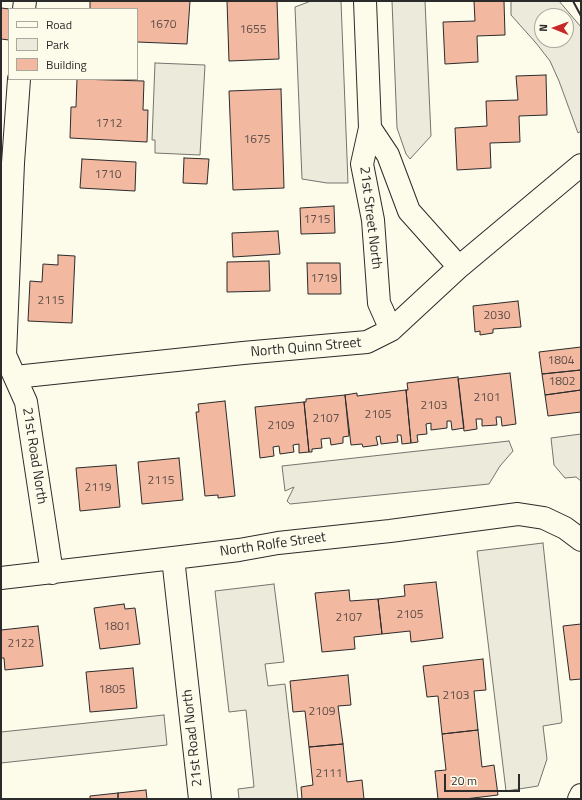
<!DOCTYPE html>
<html>
<head>
<meta charset="utf-8">
<style>
  body { margin:0 }
  #map { position:relative; width:582px; height:800px; overflow:hidden; background:#fdfbea; font-family:"Titillium Web",sans-serif }
  canvas { display:block }
  .frame { position:absolute; inset:0; border:2px solid #2b2b2b; pointer-events:none }
  .legend { position:absolute; left:8px; top:8px; width:130px; height:72px; box-sizing:border-box; background:#fdfbea; border:1px solid #a9a89e; margin:0; padding:5px 7px; list-style:none; font-size:12px; color:#2b2b2b }
  .legend li { display:flex; align-items:center; gap:8px; height:20px }
  .legend b { width:20px; border:1px solid #a9a89e }
  .north { position:absolute; left:534px; top:8px; width:40px; height:40px; box-sizing:border-box; background:#fdfbea; border:1px solid #a9a89e; border-radius:50%; rotate:271deg; font-size:11px; font-weight:700; line-height:16px; text-align:center; color:#2b2b2b }
  .north::after { content:''; display:block; margin:auto; width:14px; height:18px; background:#c62828; clip-path:polygon(50% 0,100% 100%,50% 72%,0 100%) }
  .scale { position:absolute; left:444px; top:774px; width:76px; height:18px; box-sizing:border-box; border:2px solid #2b2b2b; border-top:0; padding-left:5px; font-size:12px; line-height:14px; white-space:nowrap; color:#2b2b2b; -webkit-text-stroke:3px #fdfbea; paint-order:stroke }
</style>
</head>
<body>
<div id="map">
<canvas width="582" height="800"></canvas>
<div class="frame"></div>
<ul class="legend">
<li><b style="height:5px;background:#fdfbea"></b>Road</li>
<li><b style="height:11px;background:#ecebdb"></b>Park</li>
<li><b style="height:11px;background:#f2b8a0"></b>Building</li>
</ul>
<div class="north">N</div>
<div class="scale">20 m</div>
</div>
<script>
const ctx = document.querySelector('canvas').getContext('2d');
ctx.lineJoin = 'round';
function paint(path, color) { ctx.fillStyle = color; ctx.fill(path, 'evenodd'); }
const toPath = rows => new Path2D(rows.map(r => 'M' + r).join(''));
function strokePath(path, color, width, dash) { ctx.strokeStyle = color; ctx.lineWidth = width; ctx.lineCap = dash ? 'butt' : 'round'; ctx.setLineDash(dash || []); ctx.stroke(path); }
function write(font, color, halo, rows, align = 'center') {
  ctx.font = font + ' "Titillium Web",sans-serif'; ctx.lineWidth = 3; ctx.setLineDash([]); ctx.textBaseline = 'middle'; ctx.strokeStyle = halo; ctx.fillStyle = color; for (const [text, x, y, turn = 0] of rows) {
    ctx.save(); ctx.translate(x, y); ctx.rotate((+turn || 0) * Math.PI / 180); ctx.textAlign = isNaN(turn) ? turn : align; if (halo) ctx.strokeText(text, 0, 0); ctx.fillText(text, 0, 0); ctx.restore();
  }
}
const green = toPath([
  [164,715,167,745,1,763,1,732,164,715]
]);
const parking = toPath([
  [311,1,341,1,348,183,327,183,302,179,295,7,311,1],
  [392,1,425,1,431,136,410,159,406,154,397,128,392,1],
  [511,1,559,1,581,27,581,131,578,133,559,81,550,61,536,43,511,15,511,1],
  [542,16,566,16,566,40,542,40,542,16],
  [155,63,205,65,200,155,155,153,155,140,152,140,155,63],
  [581,434,581,481,576,477,565,478,554,465,551,438,581,434],
  [509,441,513,451,500,466,489,484,290,504,287,501,294,487,285,491,282,466,509,441],
  [543,543,562,721,561,723,543,726,547,759,538,786,506,791,477,551,543,543],
  [274,584,284,662,265,664,268,686,285,684,298,799,239,799,238,789,254,787,246,710,229,712,215,591,274,584]
]);
const building = toPath([
  [90,1,190,1,187,44,137,42,137,9,90,9,90,1],
  [227,1,277,1,279,59,229,61,227,1],
  [474,1,504,1,505,35,477,36,478,62,445,64,443,22,475,21,474,1],
  [1,8,10,9,9,40,1,39,1,8],
  [546,75,547,115,519,116,520,142,490,143,491,168,457,170,455,128,487,126,486,101,518,100,516,76,546,75],
  [77,79,144,81,143,110,148,110,147,142,70,138,71,107,76,107,77,79],
  [281,89,284,188,233,190,229,91,281,89],
  [184,158,209,159,207,184,183,183,184,158],
  [82,159,136,162,135,191,80,188,82,159],
  [334,206,335,233,301,234,300,208,334,206],
  [278,231,280,254,233,257,232,233,278,231],
  [58,255,75,256,72,323,28,321,30,281,42,282,43,264,58,265,58,255],
  [269,261,270,291,227,292,227,262,269,261],
  [307,263,340,263,341,294,308,294,307,263],
  [518,301,521,327,493,329,493,333,480,335,480,331,475,332,473,306,518,301],
  [581,347,581,370,542,374,539,352,581,347],
  [581,370,581,390,545,395,542,374,581,370],
  [510,373,516,424,502,426,501,417,496,417,497,425,482,426,482,419,476,419,477,429,464,431,458,379,510,373],
  [458,377,464,428,452,430,451,421,447,421,447,428,431,430,431,423,426,424,427,434,417,435,418,442,411,443,406,390,408,390,407,383,458,377],
  [406,390,411,443,402,444,401,435,397,435,398,442,381,444,380,436,376,437,378,445,363,447,362,444,351,445,345,395,357,393,357,396,406,390],
  [581,390,581,412,548,416,545,395,581,390],
  [345,395,349,436,343,437,343,443,331,445,330,438,321,439,322,448,312,449,312,452,309,452,304,402,306,402,306,399,345,395],
  [225,401,235,496,218,498,218,495,205,496,196,412,199,412,198,404,225,401],
  [304,402,309,452,299,453,299,444,293,445,294,452,280,454,279,446,273,447,274,456,260,458,255,407,304,402],
  [179,458,183,500,142,504,138,462,179,458],
  [116,465,120,507,80,511,76,468,116,465],
  [436,582,443,638,411,642,410,631,382,634,378,599,405,596,404,585,436,582],
  [349,590,350,601,378,599,382,634,354,637,355,649,322,652,315,593,349,590],
  [124,604,125,609,135,608,140,644,100,649,94,608,124,604],
  [581,624,581,679,570,680,563,626,581,624],
  [38,626,43,666,5,670,4,658,1,658,1,630,38,626],
  [483,659,486,690,474,691,478,730,442,734,438,696,427,697,423,666,483,659],
  [133,668,137,708,90,712,86,672,133,668],
  [348,675,351,705,338,706,343,744,309,747,305,711,293,712,290,681,348,675],
  [478,730,482,767,494,765,498,795,465,799,438,799,435,771,446,770,442,734,478,730],
  [343,744,347,782,362,780,364,799,302,799,301,787,313,785,309,747,343,744],
  [146,790,147,799,118,799,118,793,146,790],
  [118,793,118,799,90,799,90,796,118,793]
]);
const street = toPath([
  [365,1,370,128,362,164,373,220,379,303,391,330],
  [24,9,25,1],
  [19,79,13,163,5,355,26,402,52,573],
  [370,128,388,155,409,211,459,267],
  [15,377,243,353,367,342,391,330,459,267,581,165],
  [173,558,200,799],
  [1,578,173,558,239,550,278,543,390,531,518,514,544,518,565,528,581,540],
  [579,799,581,795]
]);
const wall = toPath([
  [573,1,581,16]
]);
const numberNames = [
  ["1670",163,25],
  ["1655",253,30],
  ["1712",109,124],
  ["1675",257,140],
  ["1710",108,175],
  ["1715",317,220],
  ["1719",324,279],
  ["2115",51,301],
  ["2030",497,316],
  ["1804",561,361],
  ["1802",562,382],
  ["2101",487,398],
  ["2103",434,406],
  ["2105",378,415],
  ["2107",326,419],
  ["2109",281,426],
  ["2115",161,481],
  ["2119",98,488],
  ["2105",410,615],
  ["2107",349,618],
  ["1801",117,627],
  ["2122",21,644],
  ["1805",112,690],
  ["2103",456,696],
  ["2109",322,712],
  ["2111",329,774]
];
const streetNames = [
  ["21st Street North",370,218,83],
  ["North Quinn Street",306,348,-5],
  ["21st Road North",34,456,81],
  ["North Rolfe Street",273,545,-8],
  ["21st Road North",193,738,-96]
];
paint(green, '#ecebdb');
strokePath(green, '#74746e', 1);
paint(parking, '#eceadb');
strokePath(parking, '#74746e', 1);
paint(building, '#f2b8a0');
strokePath(building, '#2b2b2b', 1);
strokePath(street, '#2b2b2b', 24);
strokePath(street, '#fdfbea', 22);
strokePath(wall, '#2b2b2b', 2);
write('12px', '#5d4e48', null, numberNames);
write('14px', '#2b2b2b', '#fdfbea', streetNames);
</script>
</body>
</html>
